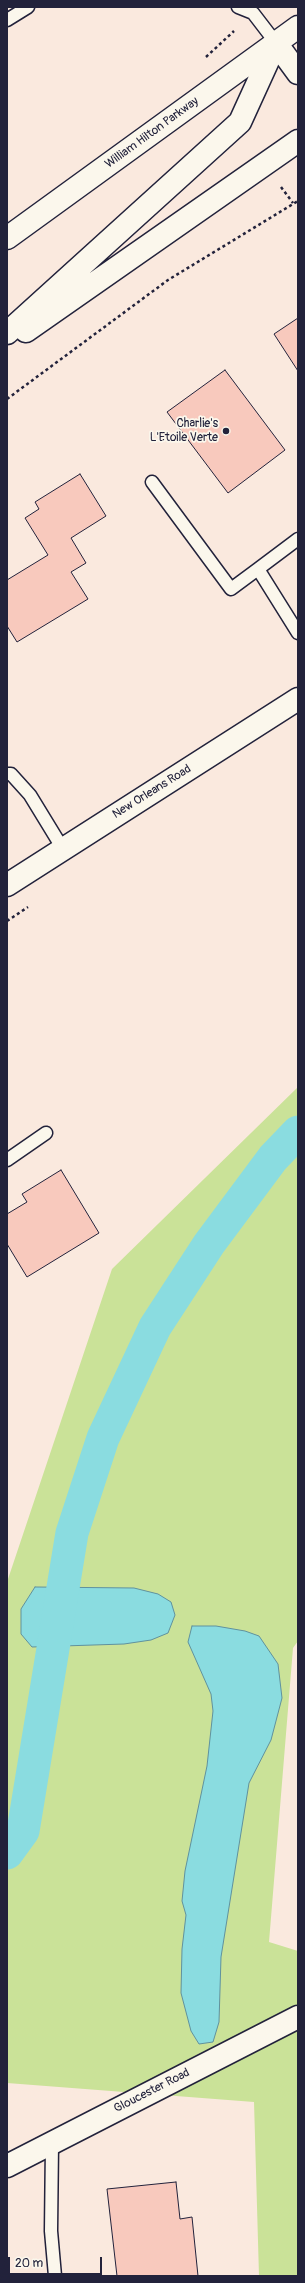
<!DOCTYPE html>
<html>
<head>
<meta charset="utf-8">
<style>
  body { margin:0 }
  #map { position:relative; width:305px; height:2283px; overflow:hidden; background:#fae9de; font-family:Pangolin,sans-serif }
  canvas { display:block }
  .frame { position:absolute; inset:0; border:8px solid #22223b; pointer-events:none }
  .scale { position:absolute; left:8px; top:2257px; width:94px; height:18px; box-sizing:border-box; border:2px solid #22223b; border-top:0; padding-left:5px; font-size:12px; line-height:14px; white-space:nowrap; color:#22223b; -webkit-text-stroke:3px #fbf7ec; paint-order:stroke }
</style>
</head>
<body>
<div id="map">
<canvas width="305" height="2283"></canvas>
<div class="frame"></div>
<div class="scale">20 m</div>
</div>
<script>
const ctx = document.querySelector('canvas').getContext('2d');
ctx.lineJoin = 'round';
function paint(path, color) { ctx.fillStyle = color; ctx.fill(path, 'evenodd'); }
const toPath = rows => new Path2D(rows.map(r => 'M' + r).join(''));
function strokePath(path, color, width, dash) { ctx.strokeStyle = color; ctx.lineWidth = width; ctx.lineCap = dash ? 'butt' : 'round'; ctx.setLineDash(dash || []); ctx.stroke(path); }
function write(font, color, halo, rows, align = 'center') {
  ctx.font = font + ' Pangolin,sans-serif'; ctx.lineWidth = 3.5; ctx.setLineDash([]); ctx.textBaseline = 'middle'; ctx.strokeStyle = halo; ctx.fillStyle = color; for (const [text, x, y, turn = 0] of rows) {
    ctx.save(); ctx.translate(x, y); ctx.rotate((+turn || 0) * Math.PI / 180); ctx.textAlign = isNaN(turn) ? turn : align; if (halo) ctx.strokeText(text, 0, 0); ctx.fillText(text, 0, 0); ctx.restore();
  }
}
const green = toPath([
  [298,1087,298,1641,293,1648,269,1942,298,1951,298,2276,259,2276,254,2102,7,2083,7,1582,112,1269]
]);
const water = toPath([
  [35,1587,134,1588,158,1594,171,1602,175,1615,168,1633,151,1640,124,1644,32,1647,21,1634,21,1609,35,1587],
  [192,1626,216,1626,245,1631,259,1636,278,1664,282,1698,271,1740,249,1783,221,1957,219,2022,213,2042,199,2044,191,2031,181,1993,182,1949,186,1915,182,1901,185,1871,207,1766,213,1711,211,1694,188,1642,192,1626]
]);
const canal = toPath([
  [7,1853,23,1831,72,1533,103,1438,155,1327,209,1244,273,1158,298,1132]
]);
const building = toPath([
  [298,318,298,371,274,334,298,318],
  [225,370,285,450,228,493,167,412,225,370],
  [80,474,106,516,71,538,86,563,71,572,88,599,17,642,7,626,7,580,48,555,25,518,39,509,35,502,80,474],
  [61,1170,99,1233,27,1277,7,1244,7,1214,27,1202,22,1194,61,1170],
  [176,2182,180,2219,192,2217,198,2276,117,2276,107,2189,176,2182]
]);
const path = toPath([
  [206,57,234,31],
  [281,187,293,203],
  [7,399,168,280,298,201],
  [7,921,28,907]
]);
const lane = toPath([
  [238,7,253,13,276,43],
  [7,20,28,7],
  [152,482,231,589,258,569,298,633],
  [258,569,298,539],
  [7,774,11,774,30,795,63,849],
  [7,1160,46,1133],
  [52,2143,51,2231,55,2276]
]);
const street = toPath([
  [276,43,298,73],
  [7,885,298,699],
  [7,2166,298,2017]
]);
const highway = toPath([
  [7,238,298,27],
  [26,331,298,141],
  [7,333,240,122,276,43]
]);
const markers = [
  [226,431,4,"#22223b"]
];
const streetNames = [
  ["William Hilton Parkway",152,133,-36],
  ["New Orleans Road",152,792,-32],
  ["Gloucester Road",152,2091,-27]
];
const poiNames = [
  ["Charlie's",218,424],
  ["L'Etoile Verte",218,438]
];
paint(green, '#cae298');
paint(water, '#8adce0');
strokePath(water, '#60929e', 1);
strokePath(canal, '#8adce0', 33);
paint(building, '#f8c9bd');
strokePath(building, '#22223b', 1);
strokePath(lane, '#22223b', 15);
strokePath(street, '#22223b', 25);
strokePath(highway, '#22223b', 25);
strokePath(path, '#22223b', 2.5, [3, 3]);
strokePath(lane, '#fbf7ec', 12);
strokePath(street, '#fbf7ec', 22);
strokePath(highway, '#fbf7ec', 22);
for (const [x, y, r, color] of markers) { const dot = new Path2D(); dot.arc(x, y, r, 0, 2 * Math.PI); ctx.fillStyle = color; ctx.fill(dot); strokePath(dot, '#fbf7ec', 1.5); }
write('12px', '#22223b', '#fbf7ec', streetNames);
write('12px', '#22223b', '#fbf7ec', poiNames, 'right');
</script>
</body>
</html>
